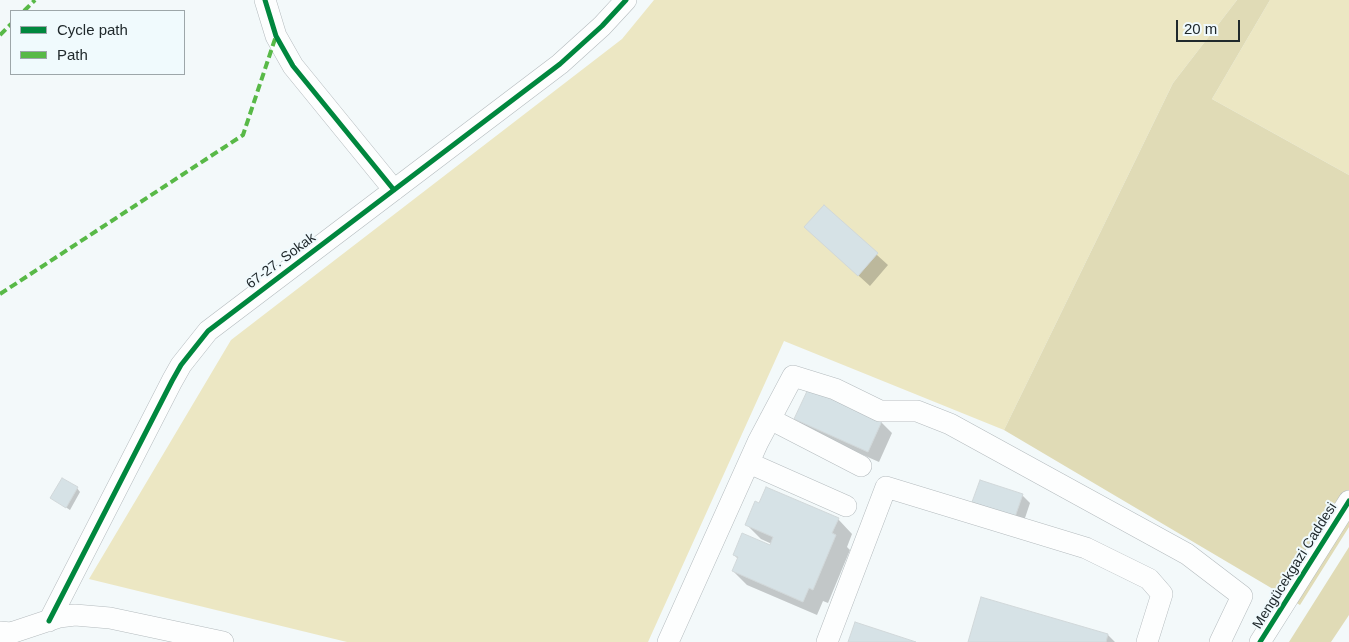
<!DOCTYPE html>
<html>
<head>
<meta charset="utf-8">
<style>
  body { margin:0 }
  #map { position:relative; width:1349px; height:642px; overflow:hidden; background:#f3f9fa; font-family:Helvetica,sans-serif }
  canvas { display:block }
  .legend { position:absolute; left:10px; top:10px; width:175px; height:65px; box-sizing:border-box; background:#f0fafd; border:1px solid #9da6a9; margin:0; padding:6px 9px; list-style:none; font-size:15px; color:#20292c }
  .legend li { display:flex; align-items:center; gap:10px; height:25px }
  .legend b { width:25px; border:1px solid #9da6a9 }
  .scale { position:absolute; left:1176px; top:20px; width:64px; height:22px; box-sizing:border-box; border:2px solid #20292c; border-top:0; padding-left:6px; font-size:15px; line-height:18px; white-space:nowrap; color:#20292c; -webkit-text-stroke:4px #f0fafd; paint-order:stroke }
</style>
</head>
<body>
<div id="map">
<canvas width="1349" height="642"></canvas>
<ul class="legend">
<li><b style="height:6px;background:#00873e"></b>Cycle path</li>
<li><b style="height:6px;background:#58b947"></b>Path</li>
</ul>
<div class="scale">20 m</div>
</div>
<script>
const ctx = document.querySelector('canvas').getContext('2d');
ctx.lineJoin = 'round';
function paint(path, color) { ctx.fillStyle = color; ctx.fill(path, 'evenodd'); }
const toPath = rows => new Path2D(rows.map(r => 'M' + r).join(''));
function strokePath(path, color, width, dash) { ctx.strokeStyle = color; ctx.lineWidth = width; ctx.lineCap = dash ? 'butt' : 'round'; ctx.setLineDash(dash || []); ctx.stroke(path); }
function write(font, color, halo, rows, align = 'center') {
  ctx.font = font + ' Helvetica,sans-serif'; ctx.lineWidth = 4; ctx.setLineDash([]); ctx.textBaseline = 'middle'; ctx.strokeStyle = halo; ctx.fillStyle = color; for (const [text, x, y, turn = 0] of rows) {
    ctx.save(); ctx.translate(x, y); ctx.rotate((+turn || 0) * Math.PI / 180); ctx.textAlign = isNaN(turn) ? turn : align; if (halo) ctx.strokeText(text, 0, 0); ctx.fillText(text, 0, 0); ctx.restore();
  }
}
const green = toPath([
  [654,0,1237,0,1173,83,1004,430,784,341,648,642,347,642,89,579,231,340,622,39],
  [1270,0,1349,0,1349,175,1212,99]
]);
const forest = toPath([
  [1237,0,1270,0,1212,99,1349,175,1349,527,1300,605,1004,430,1173,83],
  [1349,547,1349,615,1331,642,1289,642]
]);
const shadow = toPath([
  [824,207,888,265,870,286,817,238],
  [796,418,881,422,892,433,879,462,807,430],
  [77,488,80,492,70,510,52,498],
  [1022,495,1030,503,1023,524,981,510,974,502],
  [838,519,852,534,847,547,850,550,828,603,823,601,817,615,747,585,733,571,738,559,734,555,770,547,772,544,761,539,746,524],
  [1108,635,1115,642,969,642]
]);
const building = toPath([
  [824,205,878,253,858,276,804,227,824,205],
  [809,387,882,421,868,452,794,419,809,387],
  [62,478,78,487,66,508,50,498,62,478],
  [980,480,1023,494,1015,517,972,502,980,480],
  [766,487,839,518,832,533,836,535,813,590,809,588,803,602,732,571,738,557,733,555,742,533,770,545,773,537,745,525,755,501,759,503,766,487],
  [981,597,1108,634,1106,642,968,642,981,597],
  [855,622,916,642,848,642,855,622]
]);
const minor = toPath([
  [265,0,276,36,293,66,394,190],
  [770,419,861,466],
  [749,463,846,506],
  [49,621,172,381,181,365,208,331,560,64,602,26,626,0],
  [0,632,11,633,59,617,75,615,110,618,223,642],
  [668,642,758,442,793,376,835,389,880,411,917,411,950,424,1187,554,1242,596,1220,642],
  [827,642,886,487,1086,548,1149,579,1162,594,1147,642],
  [1260,642,1349,501]
]);
const quiet = toPath([
  [24,11,35,0],
  [0,35,11,24],
  [0,294,243,135,276,36]
]);
const cycleway = toPath([
  [265,0,276,36,293,66,394,190],
  [49,621,172,381,181,365,208,331,560,64,602,26,626,0],
  [1260,642,1349,501]
]);
const streetNames = [
  ["67-27. Sokak",281,261,-37],
  ["Mengücekgazi Caddesi",1295,566,-58]
];
paint(green, '#ece7c3');
paint(forest, '#e0dbb6');
paint(shadow, '#0003');
paint(building, '#d6e2e6');
strokePath(building, '#d1d8da', 1);
strokePath(minor, '#b4bbbe', 22);
strokePath(minor, '#fdfefe', 21);
strokePath(quiet, '#58b947', 4, [8, 4]);
strokePath(cycleway, '#00873e', 5);
write('14px', '#20292c', '#f0fafd', streetNames);
</script>
</body>
</html>
